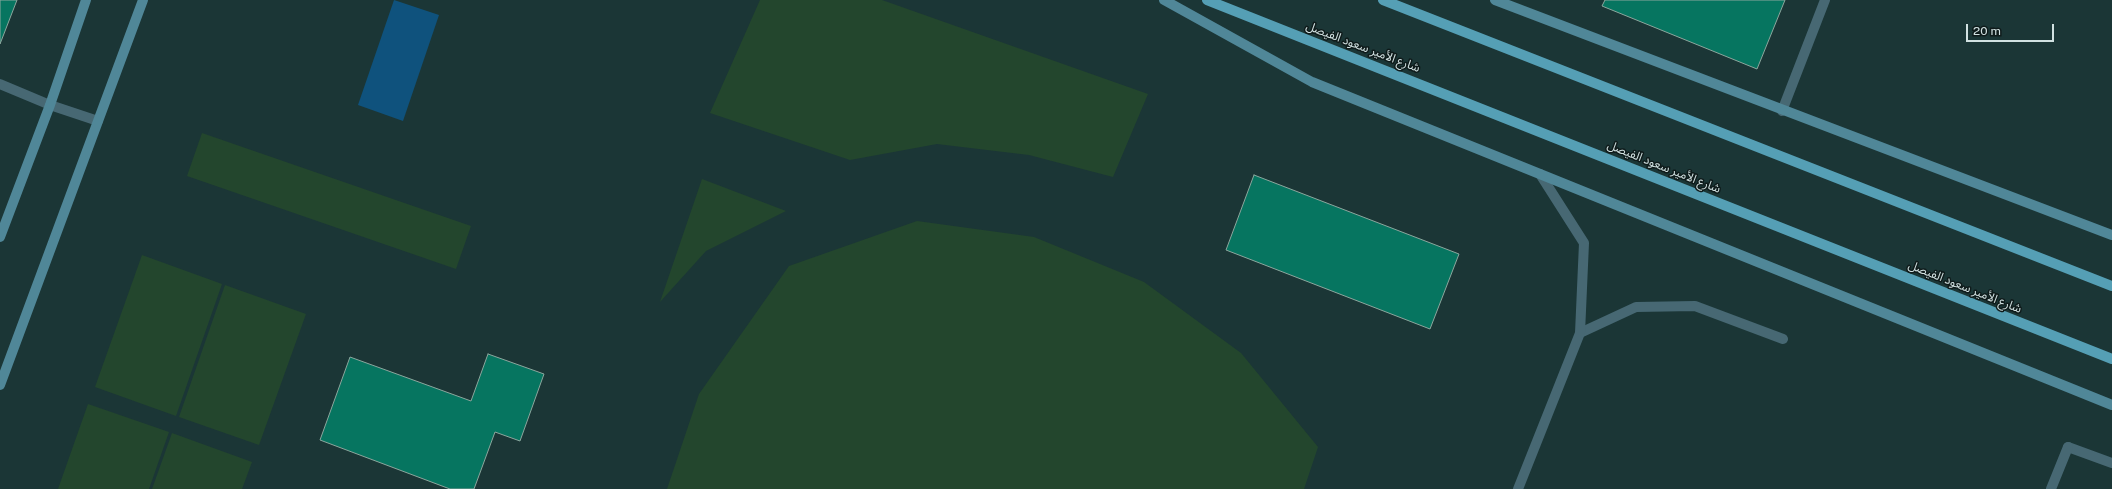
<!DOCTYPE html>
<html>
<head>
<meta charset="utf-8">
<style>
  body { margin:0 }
  #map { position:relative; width:2112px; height:489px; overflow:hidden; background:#1b3636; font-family:"Public Sans",sans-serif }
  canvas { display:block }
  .scale { position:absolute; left:1966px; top:24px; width:88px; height:18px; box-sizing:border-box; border:2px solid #d1e1e1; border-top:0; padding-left:5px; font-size:12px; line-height:14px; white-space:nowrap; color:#d1e1e1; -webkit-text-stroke:3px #0f1b1b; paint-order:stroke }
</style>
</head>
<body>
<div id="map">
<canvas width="2112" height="489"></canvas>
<div class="scale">20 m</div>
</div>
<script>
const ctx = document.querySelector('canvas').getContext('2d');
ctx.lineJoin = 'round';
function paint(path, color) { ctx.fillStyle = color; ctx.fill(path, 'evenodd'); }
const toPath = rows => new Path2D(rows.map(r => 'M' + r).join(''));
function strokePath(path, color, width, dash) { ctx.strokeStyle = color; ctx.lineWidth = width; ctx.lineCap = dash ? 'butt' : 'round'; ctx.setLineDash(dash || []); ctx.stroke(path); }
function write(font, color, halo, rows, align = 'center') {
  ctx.font = font + ' "Public Sans","Noto Sans Arabic",sans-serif'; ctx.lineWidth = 3; ctx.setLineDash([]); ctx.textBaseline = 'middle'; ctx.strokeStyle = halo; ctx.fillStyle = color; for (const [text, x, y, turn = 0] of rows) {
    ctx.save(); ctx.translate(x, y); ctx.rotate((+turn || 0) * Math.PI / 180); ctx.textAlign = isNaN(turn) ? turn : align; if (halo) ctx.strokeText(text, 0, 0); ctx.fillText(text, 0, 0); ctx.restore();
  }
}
const green = toPath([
  [760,0,882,0,1148,94,1113,177,1029,155,937,144,850,160,710,113],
  [202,133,471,226,456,269,187,176],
  [702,179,786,211,706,251,660,302],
  [917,221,1034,237,1144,282,1241,353,1318,447,1304,489,667,489,699,394,789,266],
  [142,255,222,284,176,416,95,387],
  [225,285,306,314,259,445,179,417],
  [88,404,169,432,149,489,58,489],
  [172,433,252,462,242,489,152,489]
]);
const water = toPath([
  [394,0,439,15,403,121,358,105]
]);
const building = toPath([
  [0,0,17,0,0,44,0,0],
  [1605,0,1785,0,1757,69,1602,6,1605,0],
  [1254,175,1459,254,1430,329,1226,250,1254,175],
  [488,354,544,374,520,441,495,432,474,489,450,489,320,440,350,357,471,401,488,354]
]);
const lane = toPath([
  [1580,333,1636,307,1695,306,1783,339],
  [2068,447,2112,463]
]);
const street = toPath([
  [0,84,50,105,98,121],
  [1782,111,1825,0],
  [1518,489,1580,333,1584,243,1540,174],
  [2051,489,2068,447]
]);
const secondary = toPath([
  [1164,0,1312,82,2112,405],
  [1495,0,2112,235],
  [0,237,50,105,86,0],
  [0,385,143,0]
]);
const primary = toPath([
  [1207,0,2112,359],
  [1383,0,2112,286]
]);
const streetNames = [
  ["شارع الأمير سعود الفيصل",1363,47,21],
  ["شارع الأمير سعود الفيصل",1664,167,22],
  ["شارع الأمير سعود الفيصل",1965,287,22]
];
paint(green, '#23462d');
paint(water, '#0f527d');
paint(building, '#067560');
strokePath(building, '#8ca79e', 1);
strokePath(lane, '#476873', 10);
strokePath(street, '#476873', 10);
strokePath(secondary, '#508798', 10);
strokePath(primary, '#559fb5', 10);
write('12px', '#d1e1e1', '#0f1b1b', streetNames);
</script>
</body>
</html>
